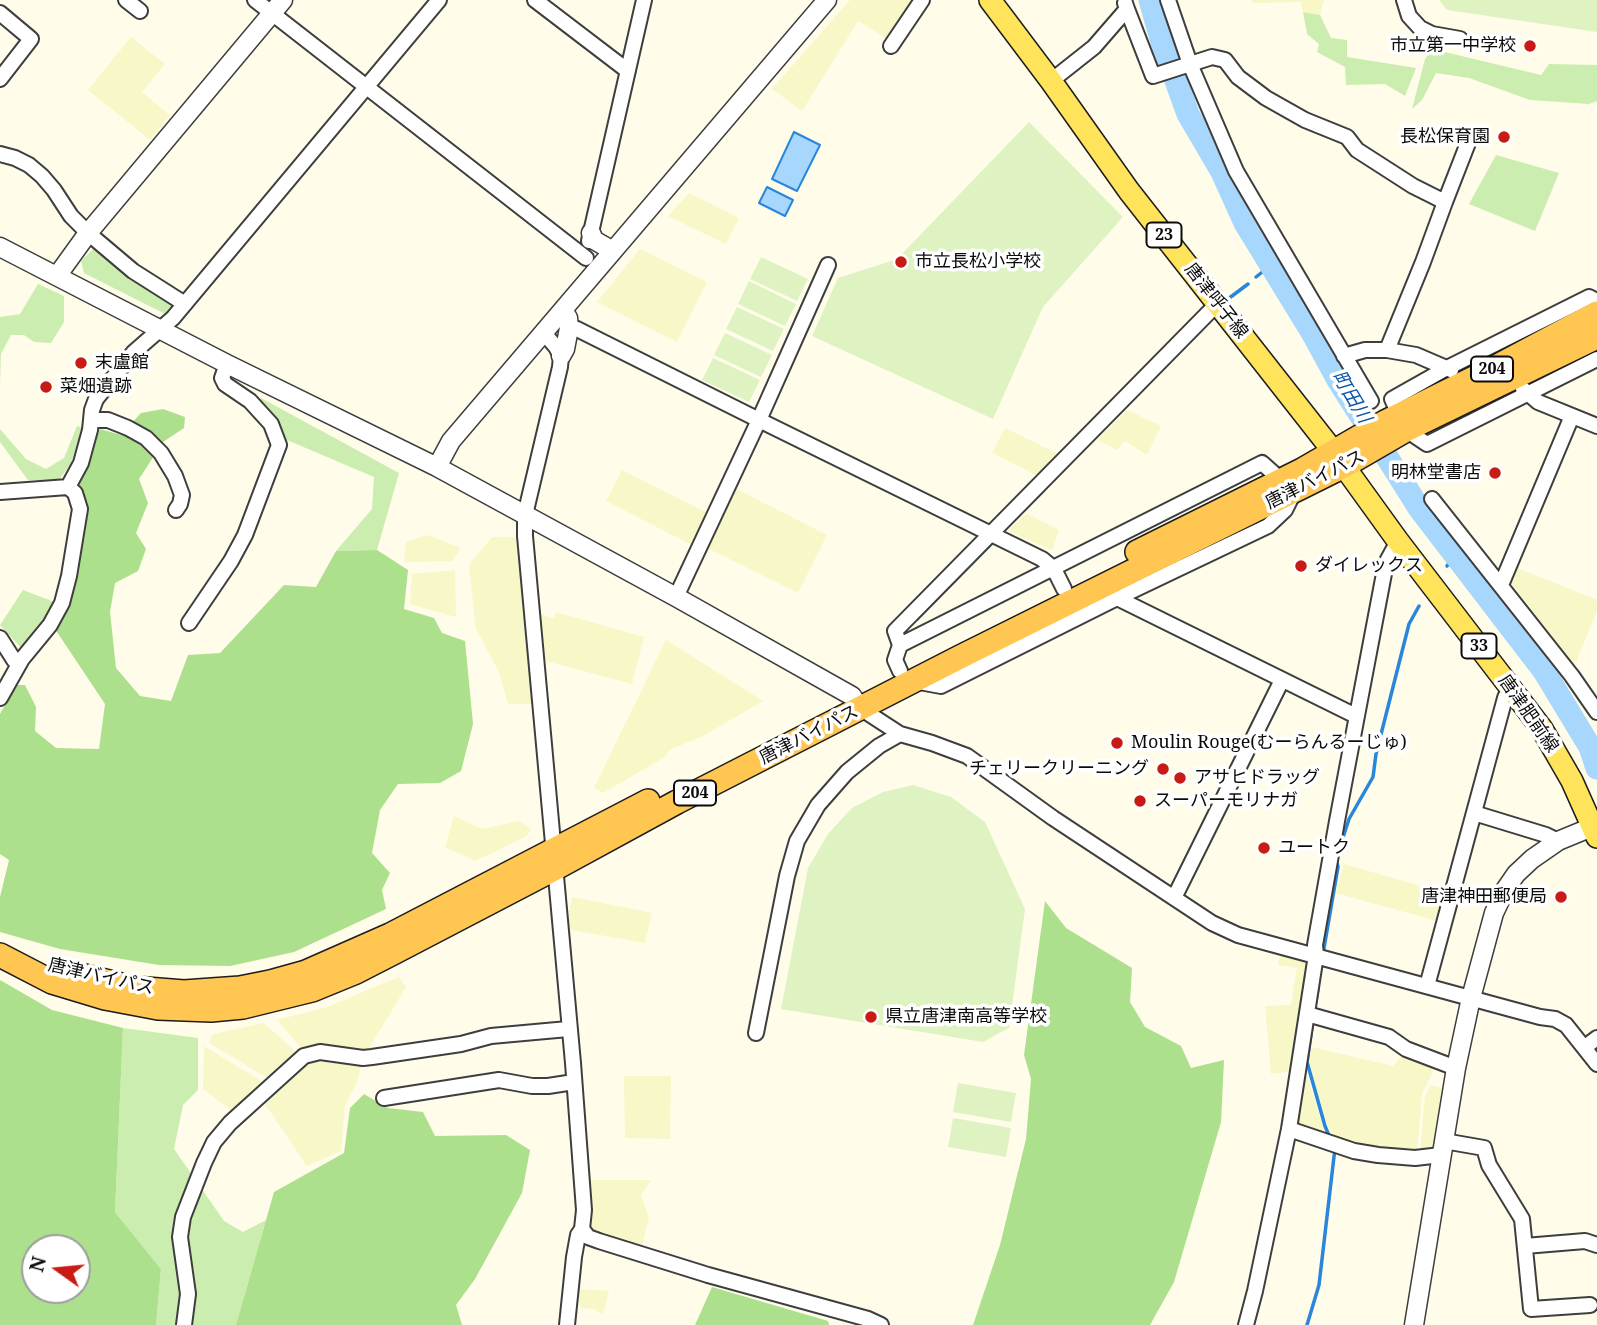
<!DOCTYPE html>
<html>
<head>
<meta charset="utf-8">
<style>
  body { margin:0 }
  #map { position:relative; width:1597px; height:1325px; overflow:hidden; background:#fffcea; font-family:"Noto Serif",serif }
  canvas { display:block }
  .north { position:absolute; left:21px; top:1234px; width:70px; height:70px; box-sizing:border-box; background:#fff; border:2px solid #9d9d9d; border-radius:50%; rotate:285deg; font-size:19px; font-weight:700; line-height:28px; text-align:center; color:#0b0b0b }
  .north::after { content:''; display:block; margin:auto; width:24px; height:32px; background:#c91b16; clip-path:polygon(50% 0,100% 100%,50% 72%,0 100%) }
</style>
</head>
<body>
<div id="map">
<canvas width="1597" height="1325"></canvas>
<div class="north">N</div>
</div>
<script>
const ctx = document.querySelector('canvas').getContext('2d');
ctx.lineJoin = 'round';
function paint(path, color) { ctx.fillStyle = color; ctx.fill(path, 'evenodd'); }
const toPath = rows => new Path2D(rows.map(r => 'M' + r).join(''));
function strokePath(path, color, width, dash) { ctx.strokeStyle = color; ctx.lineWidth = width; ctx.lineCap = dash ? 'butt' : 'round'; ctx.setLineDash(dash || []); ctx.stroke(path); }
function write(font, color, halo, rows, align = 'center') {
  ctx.font = font + ' "Noto Serif","Noto Sans JP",serif'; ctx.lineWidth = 7; ctx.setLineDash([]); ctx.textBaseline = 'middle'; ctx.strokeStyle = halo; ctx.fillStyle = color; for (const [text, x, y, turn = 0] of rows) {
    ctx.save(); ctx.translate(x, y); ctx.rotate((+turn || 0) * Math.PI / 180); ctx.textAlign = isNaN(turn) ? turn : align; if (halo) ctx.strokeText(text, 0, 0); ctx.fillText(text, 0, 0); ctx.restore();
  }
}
const farmland = toPath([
  [850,0,917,0,890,41,858,21,802,111,772,89],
  [1251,0,1324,0,1320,15,1303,12,1301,2,1254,3],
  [131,37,165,64,142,92,170,115,150,140,88,90],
  [689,193,739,218,726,244,668,216],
  [640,249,707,282,677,342,597,302],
  [1127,410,1161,426,1147,455,1125,441,1117,450,1097,440],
  [1005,428,1062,456,1040,477,992,453],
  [622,470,710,514,694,546,606,501],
  [732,487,827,535,798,593,703,546],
  [1026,513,1059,530,1052,550,1008,531],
  [427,535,461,548,452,561,404,562,406,542],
  [492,537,517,537,534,704,508,704,499,672,476,629,469,565],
  [1517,568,1597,600,1597,611,1575,665,1511,583],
  [455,570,456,617,410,604,412,574],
  [556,612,644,637,632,684,546,661,539,614,554,618],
  [666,640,763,701,703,736,669,750,665,757,603,793,594,788],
  [454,816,482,829,519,821,531,829,527,836,475,861,445,847],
  [1344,864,1445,893,1437,921,1336,893],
  [572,897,652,913,645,943,566,929],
  [1281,951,1310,957,1292,1071,1271,1074,1265,1006,1291,1005,1297,968,1278,965],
  [399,977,406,987,368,1050,315,1044,302,1049,277,1020,327,1007],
  [264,1023,296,1052,269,1079,209,1043,213,1034],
  [204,1046,263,1082,232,1111,203,1089],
  [1312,1047,1393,1066,1404,1053,1436,1065,1422,1094,1417,1152,1364,1150,1335,1142,1327,1124,1308,1063],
  [318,1061,361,1066,357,1082,345,1105,341,1151,307,1166,265,1104,307,1065],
  [1304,1066,1327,1139,1295,1129],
  [624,1076,671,1076,670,1139,625,1138],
  [1431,1085,1442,1088,1433,1147,1420,1152,1425,1096],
  [588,1180,651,1180,641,1195,649,1218,642,1245,600,1235,592,1228],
  [577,1289,609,1291,603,1315,594,1309,581,1308]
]);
const green = toPath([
  [1303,12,1320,15,1331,38,1347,40,1347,57,1416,68,1405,96,1385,84,1346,85,1345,67,1317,52,1319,44,1307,34],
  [1432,49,1541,75,1549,64,1597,65,1597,101,1589,104,1530,100,1469,78,1436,73,1422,100,1412,109,1425,59],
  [1496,155,1559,173,1535,231,1469,204],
  [96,246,175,304,167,315,84,273,81,261],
  [38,284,64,296,64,322,51,343,34,342,24,335,11,335,1,354,0,384,0,317,20,314],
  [261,398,399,473,377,550,336,551,372,509,374,477,287,440,278,422,259,402],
  [77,426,84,428,70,465,58,481,28,480,0,442,0,429,26,459,46,469,64,458],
  [23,590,57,603,48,621,23,650,0,625],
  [123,1028,198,1038,198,1090,183,1105,174,1149,224,1221,243,1232,266,1220,236,1325,156,1325,161,1269,115,1212]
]);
const forest = toPath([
  [163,409,185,417,184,428,163,442,139,479,148,503,136,533,146,549,138,571,115,583,110,612,116,668,140,696,171,701,188,655,220,653,284,585,316,587,336,551,377,550,408,570,404,609,434,618,442,633,465,641,473,724,461,771,440,783,398,784,380,810,372,853,390,873,382,890,386,909,294,952,230,966,159,965,60,949,0,932,0,897,9,860,0,854,0,714,15,685,25,685,36,707,35,731,56,748,99,749,105,704,55,629,75,580,88,504,78,481,100,429,121,435,141,413],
  [1045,901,1066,928,1132,968,1130,1002,1145,1027,1181,1046,1191,1068,1224,1060,1221,1122,1174,1282,1150,1325,973,1325,1000,1245,1026,1139,1031,1079,1024,1055],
  [0,980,52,1010,123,1028,115,1212,161,1269,156,1325,0,1325],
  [35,1248,77,1248,77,1290,35,1290],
  [364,1094,388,1108,423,1112,435,1136,506,1135,530,1150,522,1193,475,1279,456,1305,462,1325,236,1325,274,1192,344,1153,350,1108],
  [712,1287,828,1321,829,1325,695,1325]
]);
const pitch = toPath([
  [1439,0,1597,0,1597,32,1447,10],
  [1029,122,1123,217,1043,307,993,419,812,336,838,278,897,259],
  [761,257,808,279,797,301,750,279],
  [749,281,796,304,785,326,738,304],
  [737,307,784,329,773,351,726,329],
  [725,333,772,355,761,377,714,355],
  [713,358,760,380,749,402,702,380],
  [913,785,951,797,985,822,1025,909,1009,1028,983,1042,781,1009,808,868,828,834,852,808,883,792],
  [958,1083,1016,1093,1011,1122,953,1112],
  [953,1118,1011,1128,1006,1157,948,1147]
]);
const water = toPath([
  [794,132,820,145,797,191,772,179,794,132],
  [767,187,793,200,785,216,759,203,767,187]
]);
const stream = toPath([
  [1256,277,1271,265],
  [1228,299,1248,284],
  [999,535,1043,491],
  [1447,566,1455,554],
  [917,619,994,541],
  [1323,954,1338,867,1336,859,1349,819,1373,777,1376,754,1409,624,1419,606],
  [1314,1012,1318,989],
  [1313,1020,1307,1062,1325,1126,1330,1138],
  [1307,1325,1319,1285,1335,1148]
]);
const river = toPath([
  [1150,0,1162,42,1188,114,1222,172,1245,223,1313,334,1338,380,1399,476,1419,508,1544,671,1590,747,1597,768]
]);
const minor = toPath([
  [126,0,140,11],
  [255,0,586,258],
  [535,0,628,71],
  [1168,0,1190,64,1236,171,1371,401],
  [1404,0,1409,16,1420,28,1432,34,1460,39],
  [1127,9,1153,76,1212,57,1225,60,1238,77,1266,98,1305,120,1347,137,1357,150,1413,186,1445,202,1423,262,1387,350],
  [0,13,31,39,0,79],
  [891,46,922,0],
  [1051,81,1094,47,1127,9,1125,3],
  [0,154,15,158,29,165,42,176,54,190,71,216,88,233,133,271,185,304],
  [1445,202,1468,143],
  [589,241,644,0],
  [569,328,577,329,759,420,1042,559,1054,569,1064,589],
  [544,333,556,347,561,356,560,367,525,515,525,536,573,1063,584,1210,582,1229,578,1235,574,1257,567,1325],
  [1344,356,1365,350,1387,350,1416,355,1451,370],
  [1523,389,1538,402,1597,426],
  [1399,415,1392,399,1447,368,1589,297,1597,301],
  [91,420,108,420,128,428,146,438,161,453,175,476,182,495,180,504,176,510],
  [1406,430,1427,444,1597,359],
  [68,487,81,463,90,430,92,410,96,399,134,352,173,318,439,0],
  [0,492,68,487,75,493,80,509,69,576,62,603,50,625,22,659,0,698],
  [1432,499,1572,676,1597,712],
  [1501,585,1572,416],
  [1113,596,1356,716],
  [676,597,759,420,828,265],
  [189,623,231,561,245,535,279,445,271,424,250,401,225,384,222,378,227,364],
  [0,638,14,660,22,659],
  [900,645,1262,463,1281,480],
  [900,671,895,660,900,645,895,631,1218,303],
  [914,681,941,686,1117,598,1268,526,1285,510,1294,492],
  [860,708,900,734,932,743,967,756,1053,818,1212,923,1238,935,1540,1017,1555,1019,1566,1025,1597,1064],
  [1474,813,1546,835,1558,841],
  [1174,898,1282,680],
  [1427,986,1505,698,1510,687],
  [1307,1014,1389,1037,1406,1049,1456,1068],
  [756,1033,787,876,797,841,818,805,847,772,879,746,900,734],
  [1585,1047,1597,1038],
  [384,1098,499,1080,532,1086,548,1086,574,1082],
  [1289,1129,1354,1151,1378,1155,1415,1158,1441,1155],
  [1444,1141,1484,1148,1489,1165,1522,1219,1531,1309,1590,1305],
  [582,1229,588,1237,599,1241,708,1275,868,1319,881,1325],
  [1525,1246,1585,1241,1597,1245],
  [184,1325,188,1294,180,1237,183,1217,204,1163,214,1142,230,1123,304,1056,320,1052,363,1058,372,1057,461,1044,491,1036,568,1029],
  [1246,1325,1255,1291,1289,1129,1316,955,1315,945,1337,821,1386,563,1398,541]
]);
const tertiary = toPath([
  [591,233,594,240,613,251],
  [0,247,227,364,437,467,676,597,852,696,860,708],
  [57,276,88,233,283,0],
  [561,356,565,349,569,328,568,318,563,310],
  [437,467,451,441,827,0],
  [1414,1325,1456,1068,1471,998,1494,913,1505,890,1516,874,1532,859,1558,841,1592,827]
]);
const primary = toPath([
  [990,0,1051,81,1129,191,1333,451,1398,541,1542,729,1572,781,1597,837]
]);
const trunk = toPath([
  [1137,552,1302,470,1385,422,1494,368,1597,313],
  [0,955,52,982,105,998,158,1008,211,1010,243,1007,312,990,356,972,395,952,554,869,677,802,962,656,1344,466,1406,430,1597,337],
  [73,973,134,988,184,992,240,988,270,982,306,972,390,935,648,801]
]);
const markers = [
  [1530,46,7,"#c91b16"],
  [1504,137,7,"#c91b16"],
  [901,262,7,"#c91b16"],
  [81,363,7,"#c91b16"],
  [46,387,7,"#c91b16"],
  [1495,473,7,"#c91b16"],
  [1301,566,7,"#c91b16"],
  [1117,743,7,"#c91b16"],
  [1163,769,7,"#c91b16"],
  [1180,778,7,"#c91b16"],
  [1140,801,7,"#c91b16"],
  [1264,848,7,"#c91b16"],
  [1561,897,7,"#c91b16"],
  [871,1017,7,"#c91b16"]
];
const shields = [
  [1164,235,35],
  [1492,369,42],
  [1479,646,35],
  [695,793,42]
];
const shieldNames = [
  ["23",1164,235],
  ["204",1492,369],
  ["33",1479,646],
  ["204",695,793]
];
const poiNames = [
  ["市立第一中学校",1516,46,"right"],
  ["長松保育園",1490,137,"right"],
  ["市立長松小学校",915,262],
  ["末盧館",95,363],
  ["菜畑遺跡",60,387],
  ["明林堂書店",1481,473,"right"],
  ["ダイレックス",1315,566],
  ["Moulin Rouge(むーらんるーじゅ)",1131,743],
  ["チェリークリーニング",1149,769,"right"],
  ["アサヒドラッグ",1194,778],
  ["スーパーモリナガ",1154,801],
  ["ユートク",1278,848],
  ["唐津神田郵便局",1547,897,"right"],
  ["県立唐津南高等学校",885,1017]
];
const streetNames = [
  ["唐津呼子線",1216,301,52],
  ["唐津バイパス",1315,480,-27],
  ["唐津肥前線",1528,714,55],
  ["唐津バイパス",809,735,-27],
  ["唐津バイパス",101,977,13]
];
const waterNames = [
  ["町田川",1351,397,59]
];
paint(farmland, '#f8f7c7');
paint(green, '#cbedaf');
paint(forest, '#ace08d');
paint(pitch, '#dff3c2');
paint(water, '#a8d7fd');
strokePath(water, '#2886db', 2);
strokePath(stream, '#2886db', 3.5);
strokePath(river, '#a8d7fd', 23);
strokePath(minor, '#3e3e3e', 18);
strokePath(tertiary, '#3e3e3e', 21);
strokePath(primary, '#1c1c1c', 24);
strokePath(trunk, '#1c1c1c', 26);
strokePath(minor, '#fff', 14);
strokePath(tertiary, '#fff', 18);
strokePath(primary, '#ffe35a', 21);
strokePath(trunk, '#ffc651', 23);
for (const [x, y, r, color] of markers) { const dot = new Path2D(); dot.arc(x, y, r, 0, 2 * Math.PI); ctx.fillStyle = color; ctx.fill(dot); strokePath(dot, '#fff', 2.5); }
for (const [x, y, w] of shields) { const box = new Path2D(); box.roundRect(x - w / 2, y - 12.5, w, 25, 5); ctx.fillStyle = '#fff'; ctx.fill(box); strokePath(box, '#0b0b0b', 2); }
write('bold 16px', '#0b0b0b', null, shieldNames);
write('18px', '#0b0b0b', '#fff', poiNames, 'left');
write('18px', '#0b0b0b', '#fff', streetNames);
write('italic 19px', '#0957a9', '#fff', waterNames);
</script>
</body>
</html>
